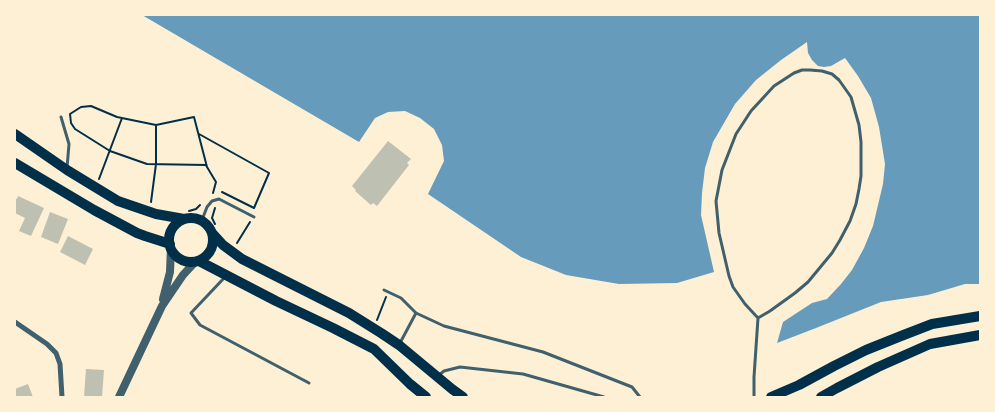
<!DOCTYPE html>
<html>
<head>
<meta charset="utf-8">
<style>
  body { margin:0 }
  #map { position:relative; width:995px; height:412px; overflow:hidden; background:#fdf0d5; font-family:"Roboto Condensed",sans-serif }
  canvas { display:block }
  .frame { position:absolute; inset:0; border:16px solid #fdf0d5; pointer-events:none }
</style>
</head>
<body>
<div id="map">
<canvas width="995" height="412"></canvas>
<div class="frame"></div>
</div>
<script>
const ctx = document.querySelector('canvas').getContext('2d');
ctx.lineJoin = 'round';
function paint(path, color) { ctx.fillStyle = color; ctx.fill(path, 'evenodd'); }
const toPath = rows => new Path2D(rows.map(r => 'M' + r).join(''));
function strokePath(path, color, width, dash) { ctx.strokeStyle = color; ctx.lineWidth = width; ctx.lineCap = dash ? 'butt' : 'round'; ctx.setLineDash(dash || []); ctx.stroke(path); }
const water = toPath([
  [142,15,980,15,980,284,965,284,928,295,881,302,816,328,777,343,783,322,812,303,827,299,841,284,852,270,864,248,873,226,883,184,885,164,879,127,871,98,858,76,845,58,831,66,824,67,818,66,812,60,808,53,807,42,781,60,756,80,735,104,713,142,705,168,702,193,701,215,714,272,677,283,619,284,566,275,521,257,428,194,444,161,442,145,434,129,420,118,405,111,388,112,375,118,359,142]
]);
const building = toPath([
  [388,141,411,159,407,163,409,165,377,206,373,203,371,205,355,191,356,190,352,186],
  [18,196,44,208,31,236,19,231,25,218,15,213,15,198,17,199],
  [50,212,68,219,58,244,41,237],
  [68,236,93,249,85,265,60,252],
  [86,369,104,370,102,397,84,397],
  [28,384,33,397,15,397,15,389]
]);
const path = toPath([
  [199,134,269,173,254,208,222,192],
  [207,167,194,117,156,125,117,117,91,106,81,107,70,114,71,123,75,129,110,151,147,164,206,165,207,167,216,182,213,193],
  [99,179,122,118],
  [151,202,156,164,156,125],
  [215,208,212,218,215,224],
  [189,211,196,209,200,205],
  [237,243,250,222],
  [377,320,386,297]
]);
const service = toPath([
  [802,70,810,70,822,71,832,74,839,80,851,97,859,125,861,142,861,176,859,189,856,204,850,221,840,240,832,253,808,282,795,293,770,311,758,318,745,304,733,287,729,276,719,233,716,201,722,170,736,134,751,111,774,86,794,73,802,70],
  [61,117,69,144,67,168],
  [202,220,207,207,212,201,219,199,254,217],
  [225,277,191,313,200,325,309,383],
  [384,290,401,298,416,313,444,326,543,352,632,387,640,397],
  [400,343,416,313],
  [439,375,444,371,460,367,523,374,604,397],
  [754,397,754,377,758,318]
]);
const minor = toPath([
  [15,322,47,344,56,353,60,364,62,397]
]);
const tertiary = toPath([
  [163,299,170,272,171,247],
  [119,397,162,306,183,275,196,261]
]);
const trunk = toPath([
  [15,134,67,170,118,201,156,214,184,219],
  [15,163,94,210,137,233,145,236,170,244],
  '169 240a22 22 0 1 1 44 0a22 22 0 1 1-44 0Z',
  [213,234,223,245,242,259,349,313,381,333,399,345,452,389,463,397],
  [199,261,276,301,333,328,374,349,410,384,426,397],
  [771,397,799,385,834,366,866,350,901,336,932,324,980,316],
  [821,397,837,388,878,367,930,344,980,335]
]);
paint(water, '#669bbc');
paint(building, '#bec0b2');
strokePath(path, '#003049', 2);
strokePath(service, '#3f606c', 3);
strokePath(minor, '#3f606c', 5);
strokePath(tertiary, '#3f606c', 8);
strokePath(trunk, '#003049', 10);
</script>
</body>
</html>
